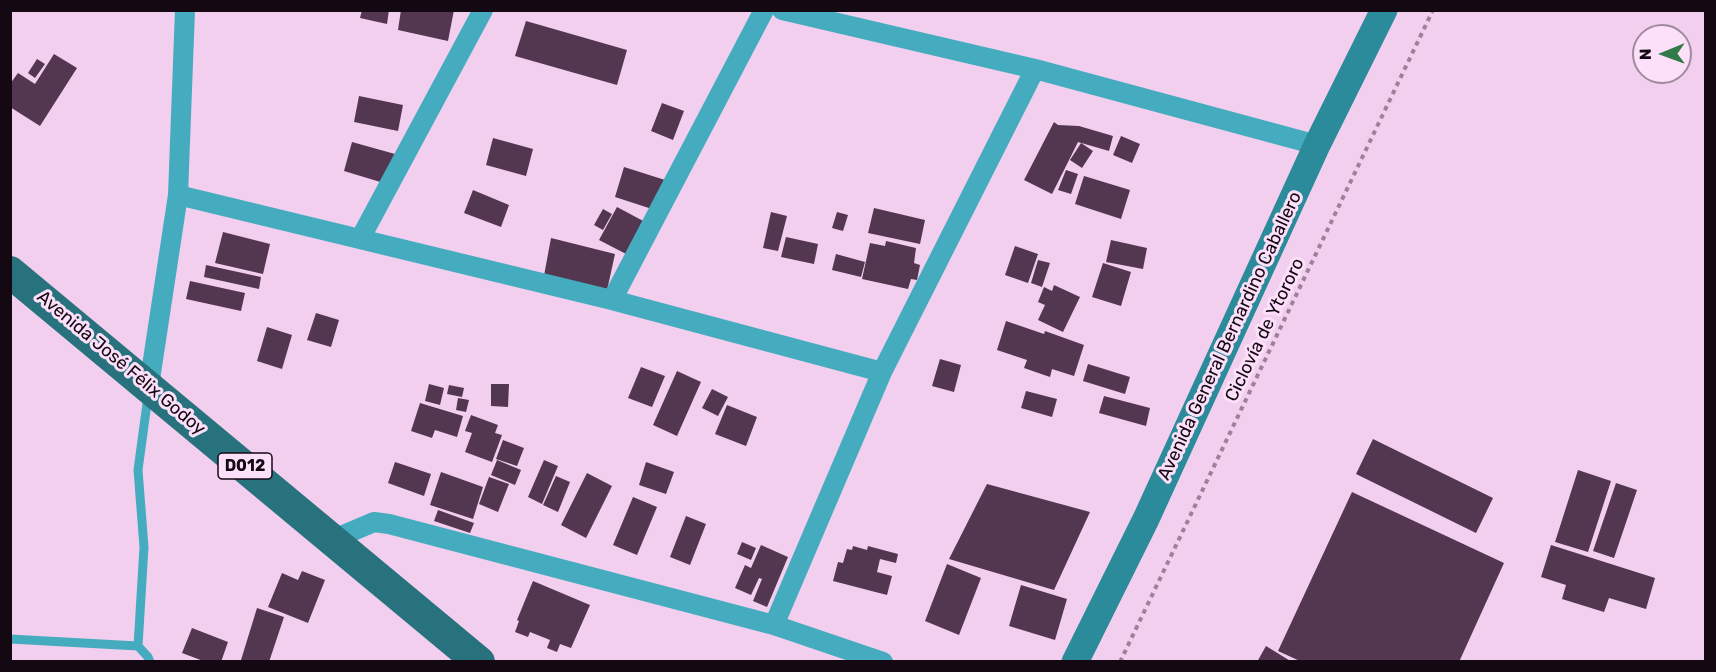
<!DOCTYPE html>
<html>
<head>
<meta charset="utf-8">
<style>
  body { margin:0 }
  #map { position:relative; width:1716px; height:672px; overflow:hidden; background:#f3cfef; font-family:Rubik,sans-serif }
  canvas { display:block }
  .frame { position:absolute; inset:0; border:12px solid #140813; pointer-events:none }
  .north { position:absolute; left:1632px; top:24px; width:60px; height:60px; box-sizing:border-box; background:#fcdff8; border:2px solid #9f899c; border-radius:50%; rotate:269deg; font-size:16px; font-weight:700; line-height:24px; text-align:center; color:#140813 }
  .north::after { content:''; display:block; margin:auto; width:21px; height:27px; background:#327a47; clip-path:polygon(50% 0,100% 100%,50% 72%,0 100%) }
</style>
</head>
<body>
<div id="map">
<canvas width="1716" height="672"></canvas>
<div class="frame"></div>
<div class="north">N</div>
</div>
<script>
const ctx = document.querySelector('canvas').getContext('2d');
ctx.lineJoin = 'round';
function paint(path, color) { ctx.fillStyle = color; ctx.fill(path, 'evenodd'); }
const toPath = rows => new Path2D(rows.map(r => 'M' + r).join(''));
function strokePath(path, color, width, dash) { ctx.strokeStyle = color; ctx.lineWidth = width; ctx.lineCap = dash ? 'butt' : 'round'; ctx.setLineDash(dash || []); ctx.stroke(path); }
function write(font, color, halo, rows, align = 'center') {
  ctx.font = font + ' Rubik,sans-serif'; ctx.lineWidth = 6; ctx.setLineDash([]); ctx.textBaseline = 'middle'; ctx.strokeStyle = halo; ctx.fillStyle = color; for (const [text, x, y, turn = 0] of rows) {
    ctx.save(); ctx.translate(x, y); ctx.rotate((+turn || 0) * Math.PI / 180); ctx.textAlign = isNaN(turn) ? turn : align; if (halo) ctx.strokeText(text, 0, 0); ctx.fillText(text, 0, 0); ctx.restore();
  }
}
const building = toPath([
  [362,10,389,10,387,24,360,18],
  [401,10,454,10,448,41,398,30],
  [526,21,627,50,617,85,515,56],
  [54,54,77,68,40,126,10,107,10,84,18,73,35,84],
  [37,59,45,64,35,78,28,73],
  [359,96,403,105,398,131,354,122],
  [662,103,684,111,673,140,651,131],
  [1054,122,1058,125,1079,126,1113,136,1109,151,1078,142,1052,194,1024,180],
  [1121,136,1140,144,1132,163,1113,155],
  [493,138,533,149,526,176,486,165],
  [352,142,395,154,387,184,344,171],
  [1081,143,1093,151,1082,168,1070,160],
  [624,167,665,180,655,210,615,197],
  [1066,170,1078,174,1071,194,1058,190],
  [1084,176,1130,190,1121,219,1075,204],
  [473,190,509,205,501,227,464,213],
  [617,207,647,223,630,256,599,240],
  [874,208,925,220,920,244,868,233],
  [603,209,612,214,603,230,594,225],
  [771,212,787,216,778,251,763,248],
  [837,212,848,215,843,231,832,228],
  [223,232,270,244,263,274,215,263],
  [786,237,818,244,814,264,781,257],
  [551,238,615,254,606,295,543,281],
  [1111,240,1147,248,1143,269,1106,262],
  [886,241,916,248,914,263,920,265,917,280,911,279,908,289,862,279,870,243,885,246],
  [1015,246,1038,254,1028,283,1005,275],
  [836,254,865,262,861,277,832,270],
  [1038,260,1050,263,1042,287,1031,283],
  [1103,263,1131,272,1121,306,1092,297],
  [206,265,261,277,259,289,204,277],
  [190,281,245,293,241,311,186,299],
  [1054,285,1080,297,1063,332,1038,320,1045,305,1038,302,1044,287,1052,291],
  [316,313,339,320,331,347,307,340],
  [1006,321,1044,334,1045,331,1084,345,1074,376,1052,369,1050,377,1024,368,1027,360,997,350],
  [267,327,292,335,282,369,257,361],
  [940,359,961,365,954,392,932,386],
  [1088,364,1130,377,1125,394,1083,381],
  [641,367,665,376,652,407,628,398],
  [677,371,701,382,677,436,653,425],
  [429,384,444,388,440,405,425,401],
  [491,384,509,384,508,407,491,406],
  [449,385,464,388,462,397,447,394],
  [712,389,728,397,718,416,702,408],
  [1026,391,1057,399,1052,417,1021,408],
  [1104,396,1150,408,1146,426,1099,413],
  [458,398,469,400,466,412,456,410],
  [420,403,463,416,457,437,435,430,432,438,411,431],
  [727,405,757,417,746,446,715,434],
  [471,415,498,425,495,433,502,435,492,462,465,452,472,433,465,431],
  [1373,439,1493,498,1476,533,1356,474],
  [503,440,524,448,517,466,496,459],
  [497,460,521,470,515,485,491,475],
  [544,460,558,466,542,504,528,497],
  [395,462,431,474,424,496,388,483],
  [646,462,674,472,666,494,639,485],
  [1578,470,1611,481,1588,552,1555,542],
  [441,472,483,487,473,519,430,505],
  [587,473,612,486,586,538,561,525],
  [556,476,570,482,558,512,543,505],
  [489,477,509,484,498,512,479,504],
  [1616,483,1637,490,1614,558,1593,551],
  [987,484,1090,512,1054,590,949,559],
  [1352,492,1504,563,1459,662,1302,662,1278,651],
  [633,497,657,507,637,555,613,545],
  [438,510,474,523,470,533,434,521],
  [686,516,706,524,690,565,670,557],
  [742,542,756,548,751,560,737,554],
  [761,545,788,557,767,607,753,601,762,579,759,578,751,595,735,588,745,565,751,568],
  [1551,545,1655,578,1646,609,1609,598,1604,612,1562,599,1566,585,1541,577],
  [853,546,867,550,868,546,898,554,896,563,880,559,877,572,892,576,887,595,833,581,838,562,843,563,847,549,852,550],
  [947,564,981,578,959,635,925,621],
  [302,571,325,580,308,623,268,607,282,573,298,580],
  [533,581,590,605,571,648,560,644,557,652,547,648,550,640,530,632,528,637,515,632,519,621,517,620],
  [1021,585,1067,599,1055,640,1009,626],
  [257,608,284,617,269,662,241,660],
  [192,628,228,642,221,662,206,662,182,653],
  [1266,646,1292,662,1257,662]
]);
const path = toPath([
  [1120,662,1433,10]
]);
const lane = toPath([
  [148,396,138,470,144,547,138,646,148,657,150,662],
  [10,639,138,646]
]);
const street = toPath([
  [782,10,1035,69,1317,145],
  [178,195,612,300,882,372],
  [360,239,483,10],
  [612,300,764,10],
  [149,386,178,195,185,10],
  [334,539,374,522,389,524,774,625,883,662],
  [774,625,882,372,1035,69]
]);
const secondary = toPath([
  [1075,662,1146,519,1317,145,1384,10]
]);
const primary = toPath([
  [10,272,479,662]
]);
const shields = [
  [245,466,54]
];
const shieldNames = [
  ["D012",245,466]
];
const streetNames = [
  ["Ciclovía de Ytororo",1265,330,-64],
  ["Avenida General Bernardino Caballero",1230,336,-65],
  ["Avenida José Félix Godoy",121,363,40]
];
paint(building, '#533650');
strokePath(path, '#9c8199', 4, [4.5, 4.5]);
strokePath(lane, '#44acbe', 9);
strokePath(street, '#44acbe', 20);
strokePath(secondary, '#2c8b9a', 27);
strokePath(primary, '#28727e', 32);
for (const [x, y, w] of shields) { const box = new Path2D(); box.roundRect(x - w / 2, y - 13, w, 26, 4.5); ctx.fillStyle = '#fcdff8'; ctx.fill(box); strokePath(box, '#140813', 1.5); }
write('bold 16px', '#140813', null, shieldNames);
write('18px', '#140813', '#fcdff8', streetNames);
</script>
</body>
</html>
